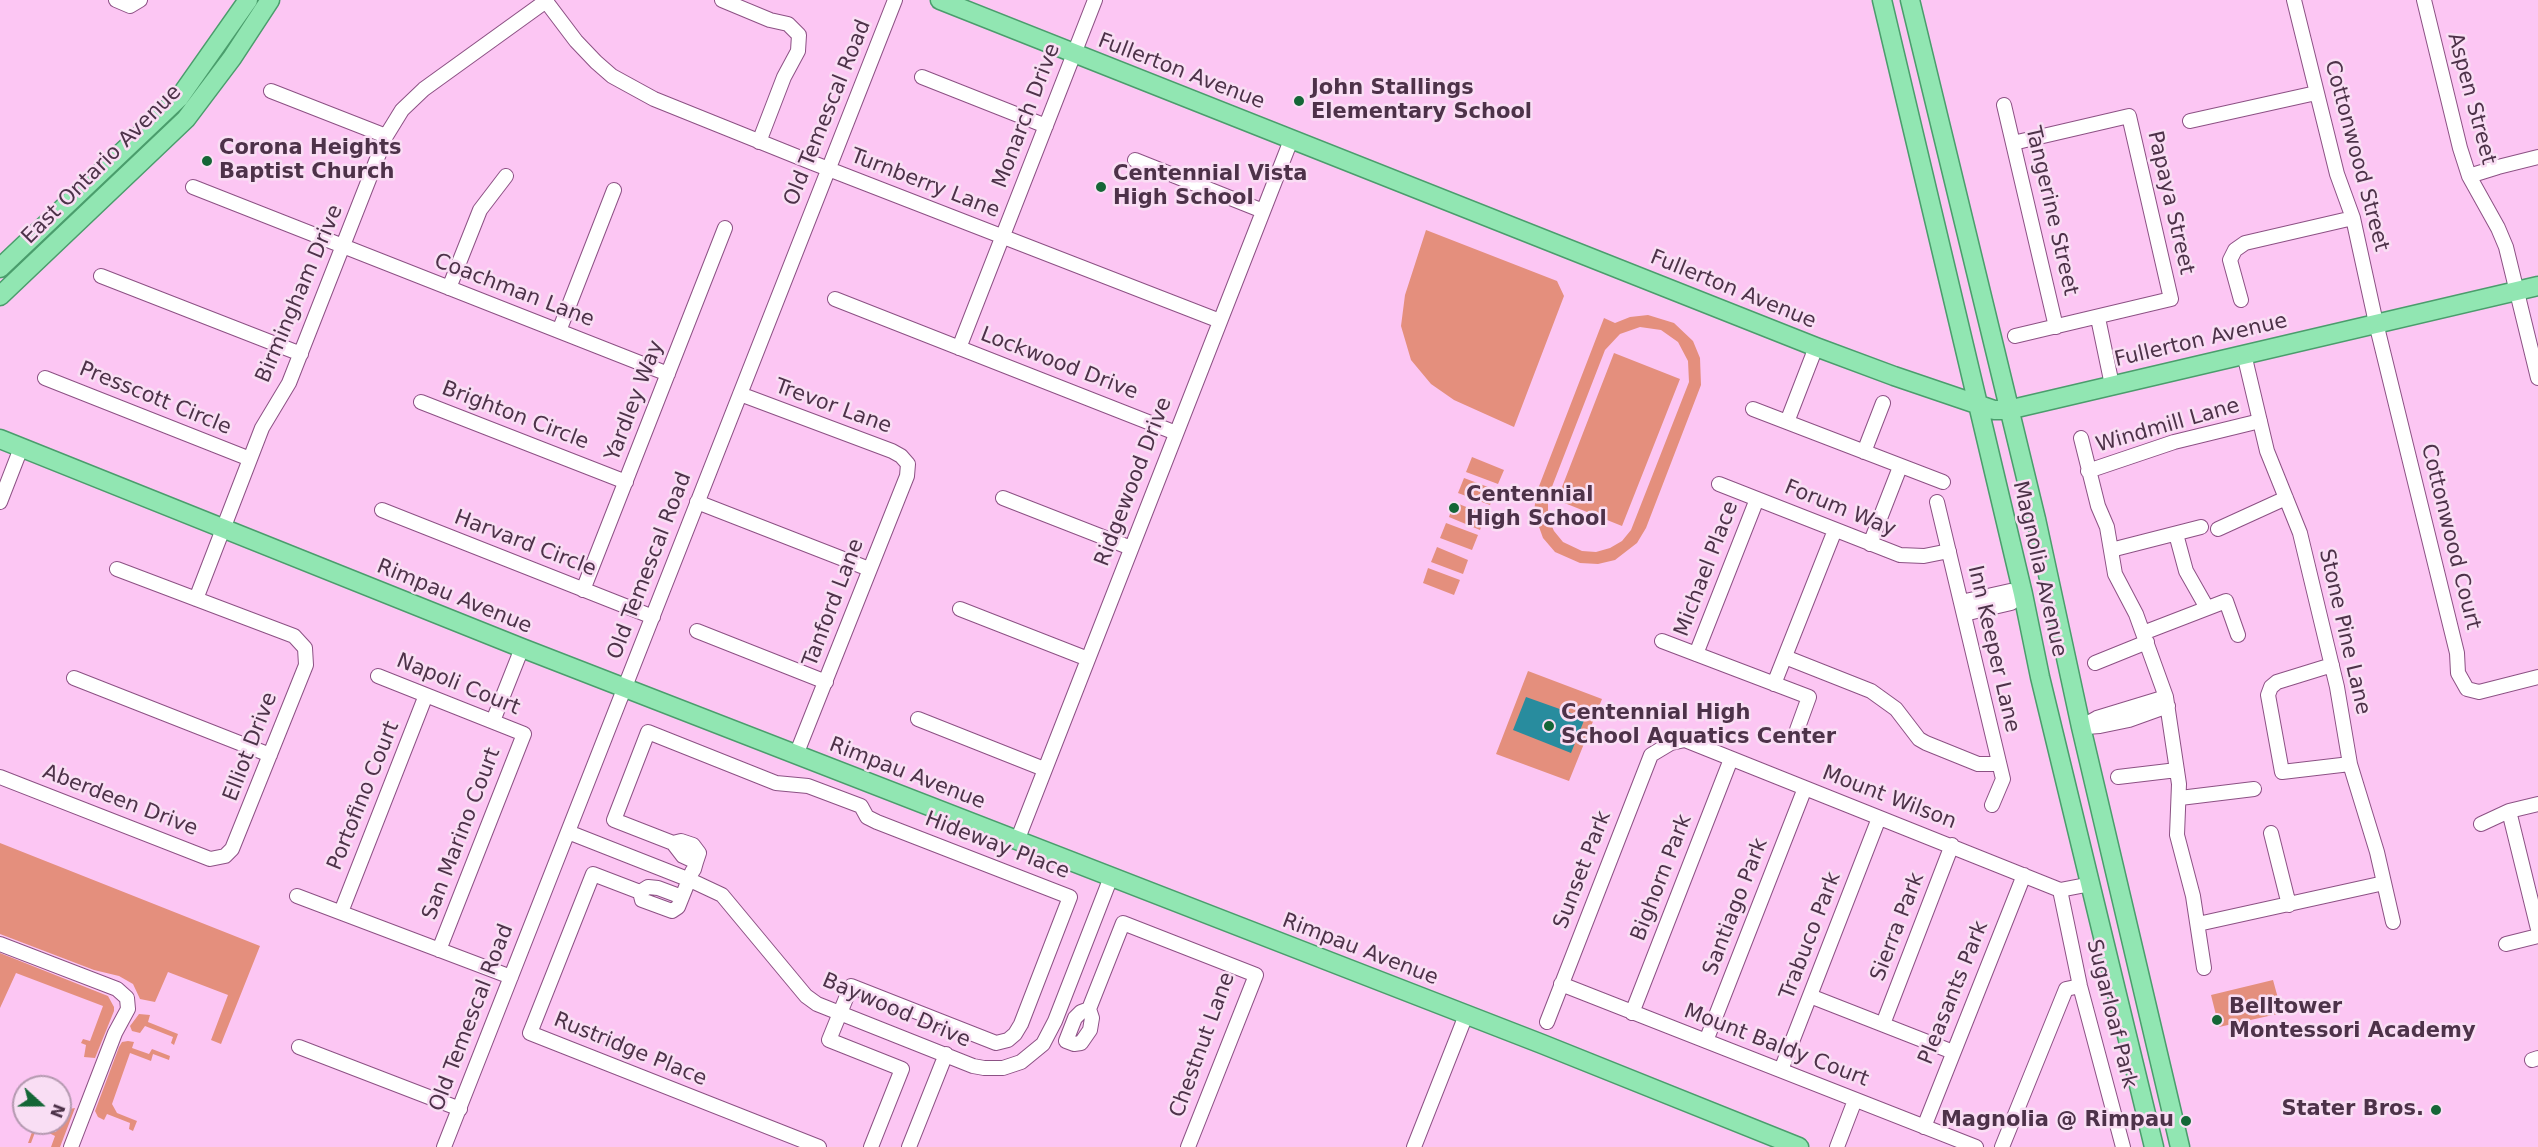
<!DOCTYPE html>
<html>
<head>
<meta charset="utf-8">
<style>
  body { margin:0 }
  #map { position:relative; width:2538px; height:1147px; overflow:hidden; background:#fcc6f3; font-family:"DejaVu Sans",sans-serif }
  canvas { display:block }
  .north { position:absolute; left:12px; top:1075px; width:60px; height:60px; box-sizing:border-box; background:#f9def4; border:2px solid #b499b0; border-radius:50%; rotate:111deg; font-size:16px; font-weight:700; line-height:24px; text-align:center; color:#4d3249 }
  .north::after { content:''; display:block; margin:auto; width:21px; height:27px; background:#146636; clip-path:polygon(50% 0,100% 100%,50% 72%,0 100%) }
</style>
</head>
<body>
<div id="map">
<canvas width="2538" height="1147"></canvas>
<div class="north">N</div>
</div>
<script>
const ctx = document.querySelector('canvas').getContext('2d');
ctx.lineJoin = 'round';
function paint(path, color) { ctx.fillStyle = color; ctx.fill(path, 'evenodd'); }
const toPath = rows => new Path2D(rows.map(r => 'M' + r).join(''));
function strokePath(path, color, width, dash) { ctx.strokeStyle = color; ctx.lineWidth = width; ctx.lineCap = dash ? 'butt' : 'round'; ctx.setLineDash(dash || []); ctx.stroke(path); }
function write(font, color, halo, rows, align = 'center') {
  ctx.font = font + ' "DejaVu Sans",sans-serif'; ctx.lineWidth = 5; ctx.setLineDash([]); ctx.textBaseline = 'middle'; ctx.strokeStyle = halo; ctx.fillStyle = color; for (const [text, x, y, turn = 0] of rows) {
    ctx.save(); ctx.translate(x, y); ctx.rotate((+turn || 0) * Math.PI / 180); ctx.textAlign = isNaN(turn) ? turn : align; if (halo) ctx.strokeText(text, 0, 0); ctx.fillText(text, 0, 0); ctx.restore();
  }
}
const green = toPath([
  [1426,230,1557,281,1564,296,1514,427,1454,400,1431,384,1411,360,1401,326,1405,295],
  [1648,315,1674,323,1693,341,1700,358,1701,385,1646,528,1637,543,1615,560,1598,564,1580,563,1555,552,1543,538,1534,513,1536,494,1604,318,1615,323,1630,317],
  [1640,327,1661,330,1678,342,1688,361,1689,382,1631,530,1622,541,1610,548,1596,552,1582,551,1563,542,1554,531,1548,518,1548,497,1605,350,1620,334],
  [1614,353,1680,379,1622,526,1557,500],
  [1472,457,1504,470,1498,484,1466,472],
  [1464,478,1496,490,1490,505,1458,493],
  [1454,502,1486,515,1480,530,1449,517],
  [1446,523,1478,535,1472,550,1440,538],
  [1437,547,1468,560,1463,574,1431,562],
  [1428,568,1460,580,1454,595,1423,583],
  [1528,671,1602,699,1569,781,1496,754],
  [0,843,260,946,221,1044,211,1040,228,995,168,972,155,1002,140,999,133,984,119,976,94,970,0,934],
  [0,953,108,996,114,1007,114,1011,95,1058,84,1057,86,1045,81,1043,83,1039,90,1041,103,1006,16,973,0,1008],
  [2273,980,2282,1013,2219,1027,2211,995],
  [139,1014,150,1015,148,1022,178,1034,174,1045,171,1043,173,1037,145,1026,140,1033,132,1031,130,1026],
  [128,1041,134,1042,132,1048,149,1054,152,1049,170,1056,169,1060,153,1054,151,1061,130,1053,112,1104,117,1113,137,1121,133,1131,129,1129,130,1123,107,1114,104,1120,98,1117,95,1111,119,1047,122,1042],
  [75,1108,60,1147,51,1147,55,1136,37,1127,31,1143,28,1143,35,1124,56,1132,63,1110]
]);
const water = toPath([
  [1526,697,1585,718,1571,753,1513,730]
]);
const minor = toPath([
  [116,0,130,6,140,0],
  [545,0,576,41,596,62,612,76,654,99,813,163,1220,321],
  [722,0,770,20,788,24,799,35,798,51,784,77,759,142],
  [2294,0,2337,174,2353,218,2376,323,2457,653,2458,673,2467,689,2479,692,2538,677],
  [2424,0,2460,148,2469,176,2498,228,2506,247,2538,378],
  [922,77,1046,126],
  [271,91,386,136],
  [2004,105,2056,327],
  [2190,121,2316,93],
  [2013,143,2129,116,2171,299,2015,336],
  [1135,160,1263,211],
  [2469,176,2498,167,2538,157],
  [193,187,668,374],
  [101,276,301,354],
  [449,288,480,210,506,176],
  [835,299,1176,433],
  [2241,300,2230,260,2235,250,2245,243,2353,218],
  [2098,318,2112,385],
  [559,331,614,190],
  [959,348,1095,0],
  [2244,354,2267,451,2300,533,2337,687,2350,764,2377,852,2393,922],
  [45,378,250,459],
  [740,394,892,451,901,456,908,464,907,476,796,755],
  [421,402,626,482],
  [1753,409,1943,482],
  [1787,422,1816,347],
  [2081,438,2098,506,2107,527,2115,574,2136,614,2166,697,2179,784,2177,835,2193,896,2204,968],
  [1864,452,1883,403],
  [2088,471,2174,442,2260,421],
  [1719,484,1900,555,1924,556,1949,551],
  [1003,498,1131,548],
  [0,502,21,448],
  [697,502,869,569],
  [1937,502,2003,779,1992,805],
  [382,510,653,617],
  [2218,529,2286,498],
  [2176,534,2186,571,2207,608],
  [1870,544,1900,467],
  [2111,550,2201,527],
  [583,590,725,228],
  [196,599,262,428,289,383,386,136,402,110,424,89,546,1],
  [1961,602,2010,591,2023,594],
  [960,609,1088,659],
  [1964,614,2011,603,2023,594],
  [697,631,826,682],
  [2143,633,2226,601,2238,635],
  [1662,641,1809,697,1797,730],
  [1696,654,1757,499],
  [1785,657,1871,691,1896,709,1919,739,1926,743,1978,764,1999,764],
  [2095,663,2147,642],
  [2332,665,2277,682,2271,687,2268,695,2282,772,2350,764],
  [378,676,524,734,439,950],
  [74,678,270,755],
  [1774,684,1835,530],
  [918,719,1044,769],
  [493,721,522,648],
  [2081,727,2097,718,2166,697],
  [2086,727,2100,726,2129,720,2168,706],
  [0,777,210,859,225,856,232,849,306,665,305,648,294,636,117,569],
  [2118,777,2177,770],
  [2180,798,2254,789],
  [2509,811,2538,929],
  [2481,824,2509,811,2538,804],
  [568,832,690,880,722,895,806,996,817,1004,973,1066,984,1068,1003,1068,1021,1062,1043,1044,1055,1021,1111,877],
  [2271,833,2289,905],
  [1017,841,1291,140],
  [673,843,614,820,648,732,776,783,808,786,861,806,867,817,877,822,1070,897,1021,1024,1015,1034,1008,1040,996,1043,851,986,829,1040,902,1069,871,1147],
  [2060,890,2080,986,2123,1147],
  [640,892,593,874,530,1033,819,1147],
  [297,896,511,977],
  [682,897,658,888,648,887,640,892,642,900,672,911,678,907,692,872,694,869,696,862,699,853,693,845,681,841,673,843,683,856,696,862],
  [341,912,426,695],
  [2198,924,2384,883],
  [0,944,117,989,127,998,128,1009,115,1033,71,1147],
  [2506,944,2538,936],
  [1561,984,1976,1147],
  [1810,996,1953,1052],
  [1089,1009,1081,1012,1075,1018,1066,1041,1074,1044,1081,1043,1090,1030,1092,1018,1089,1009,1123,923,1256,975,1188,1147],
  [1632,1013,1731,759],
  [1547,1022,1651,755,1671,743,1685,740,2060,890,2091,884],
  [1883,1024,1952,845],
  [1706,1041,1805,788],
  [299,1047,460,1109],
  [2532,1060,2538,1058],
  [1781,1070,1879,818],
  [1924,1127,2024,875],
  [444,1147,895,0],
  [909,1147,946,1054],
  [1414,1147,1466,1015],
  [1837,1147,1855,1100],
  [2002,1147,2066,989,2080,986]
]);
const major = toPath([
  [940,0,1816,347,1894,376,1994,410,2008,410,2538,286],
  [1882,0,2023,594,2040,677,2154,1147],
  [1910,0,2036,519,2081,727,2180,1147],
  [0,268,179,98,248,0],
  [0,296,186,119,232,58,270,0],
  [0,439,522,648,1542,1044,1799,1147]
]);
const markers = [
  [1299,101,6,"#146636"],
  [207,161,6,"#146636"],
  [1101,187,6,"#146636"],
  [1454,508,6,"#146636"],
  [1549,726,6,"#146636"],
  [2217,1020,6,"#146636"],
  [2436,1110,6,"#146636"],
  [2186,1121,6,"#146636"]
];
const streetNames = [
  ["Fullerton Avenue",1181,72,21],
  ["Aspen Street",2471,99,75],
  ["Old Temescal Road",828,113,-68],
  ["Monarch Drive",1027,116,-69],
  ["Cottonwood Street",2356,156,75],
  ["East Ontario Avenue",102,165,-45],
  ["Turnberry Lane",925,184,21],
  ["Papaya Street",2170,203,77],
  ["Tangerine Street",2051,211,77],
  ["Fullerton Avenue",1733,290,22],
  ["Coachman Lane",514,291,21],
  ["Birmingham Drive",300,294,-67],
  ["Fullerton Avenue",2201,341,-13],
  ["Lockwood Drive",1059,364,21],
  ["Presscott Circle",155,399,22],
  ["Yardley Way",635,401,-69],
  ["Trevor Lane",833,407,20],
  ["Brighton Circle",515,416,21],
  ["Windmill Lane",2168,426,-16],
  ["Ridgewood Drive",1134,482,-69],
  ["Forum Way",1840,509,22],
  ["Cottonwood Court",2450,537,76],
  ["Harvard Circle",525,544,21],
  ["Old Temescal Road",650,566,-69],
  ["Michael Place",1707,569,-69],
  ["Magnolia Avenue",2039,569,77],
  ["Rimpau Avenue",454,597,22],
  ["Tanford Lane",834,603,-69],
  ["Stone Pine Lane",2344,632,77],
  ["Inn Keeper Lane",1993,649,77],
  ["Napoli Court",458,685,22],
  ["Elliot Drive",251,747,-69],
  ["Rimpau Avenue",907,774,21],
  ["Portofino Court",364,796,-68],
  ["Mount Wilson",1889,798,21],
  ["Aberdeen Drive",120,801,21],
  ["San Marino Court",462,834,-69],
  ["Hideway Place",997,846,21],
  ["Sunset Park",1583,870,-69],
  ["Bighorn Park",1662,878,-69],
  ["Santiago Park",1736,907,-69],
  ["Sierra Park",1898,927,-69],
  ["Trabuco Park",1811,936,-69],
  ["Rimpau Avenue",1360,950,21],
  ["Pleasants Park",1954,993,-68],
  ["Baywood Drive",896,1011,23],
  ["Sugarloaf Park",2111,1014,76],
  ["Old Temescal Road",472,1018,-69],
  ["Chestnut Lane",1203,1045,-70],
  ["Mount Baldy Court",1776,1046,21],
  ["Rustridge Place",630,1050,22]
];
const poiNames = [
  ["John Stallings",1311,89],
  ["Elementary School",1311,113],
  ["Corona Heights",219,149],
  ["Baptist Church",219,173],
  ["Centennial Vista",1113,175],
  ["High School",1113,199],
  ["Centennial",1466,496],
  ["High School",1466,520],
  ["Centennial High",1561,714],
  ["School Aquatics Center",1561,738],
  ["Belltower",2229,1008],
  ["Montessori Academy",2229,1032],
  ["Stater Bros.",2424,1110,"right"],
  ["Magnolia @ Rimpau",2174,1121,"right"]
];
paint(green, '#e48f7d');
paint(water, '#288c9e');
strokePath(minor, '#8c5184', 16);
strokePath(major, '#4a9d6c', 21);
strokePath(minor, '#fff', 14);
strokePath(major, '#91e6b2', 18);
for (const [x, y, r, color] of markers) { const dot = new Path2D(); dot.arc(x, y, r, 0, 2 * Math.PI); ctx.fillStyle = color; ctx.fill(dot); strokePath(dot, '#f9def4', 2); }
write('21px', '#4d3249', '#f9def4', streetNames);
write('bold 21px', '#4d3249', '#f9def4', poiNames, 'left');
</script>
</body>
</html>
